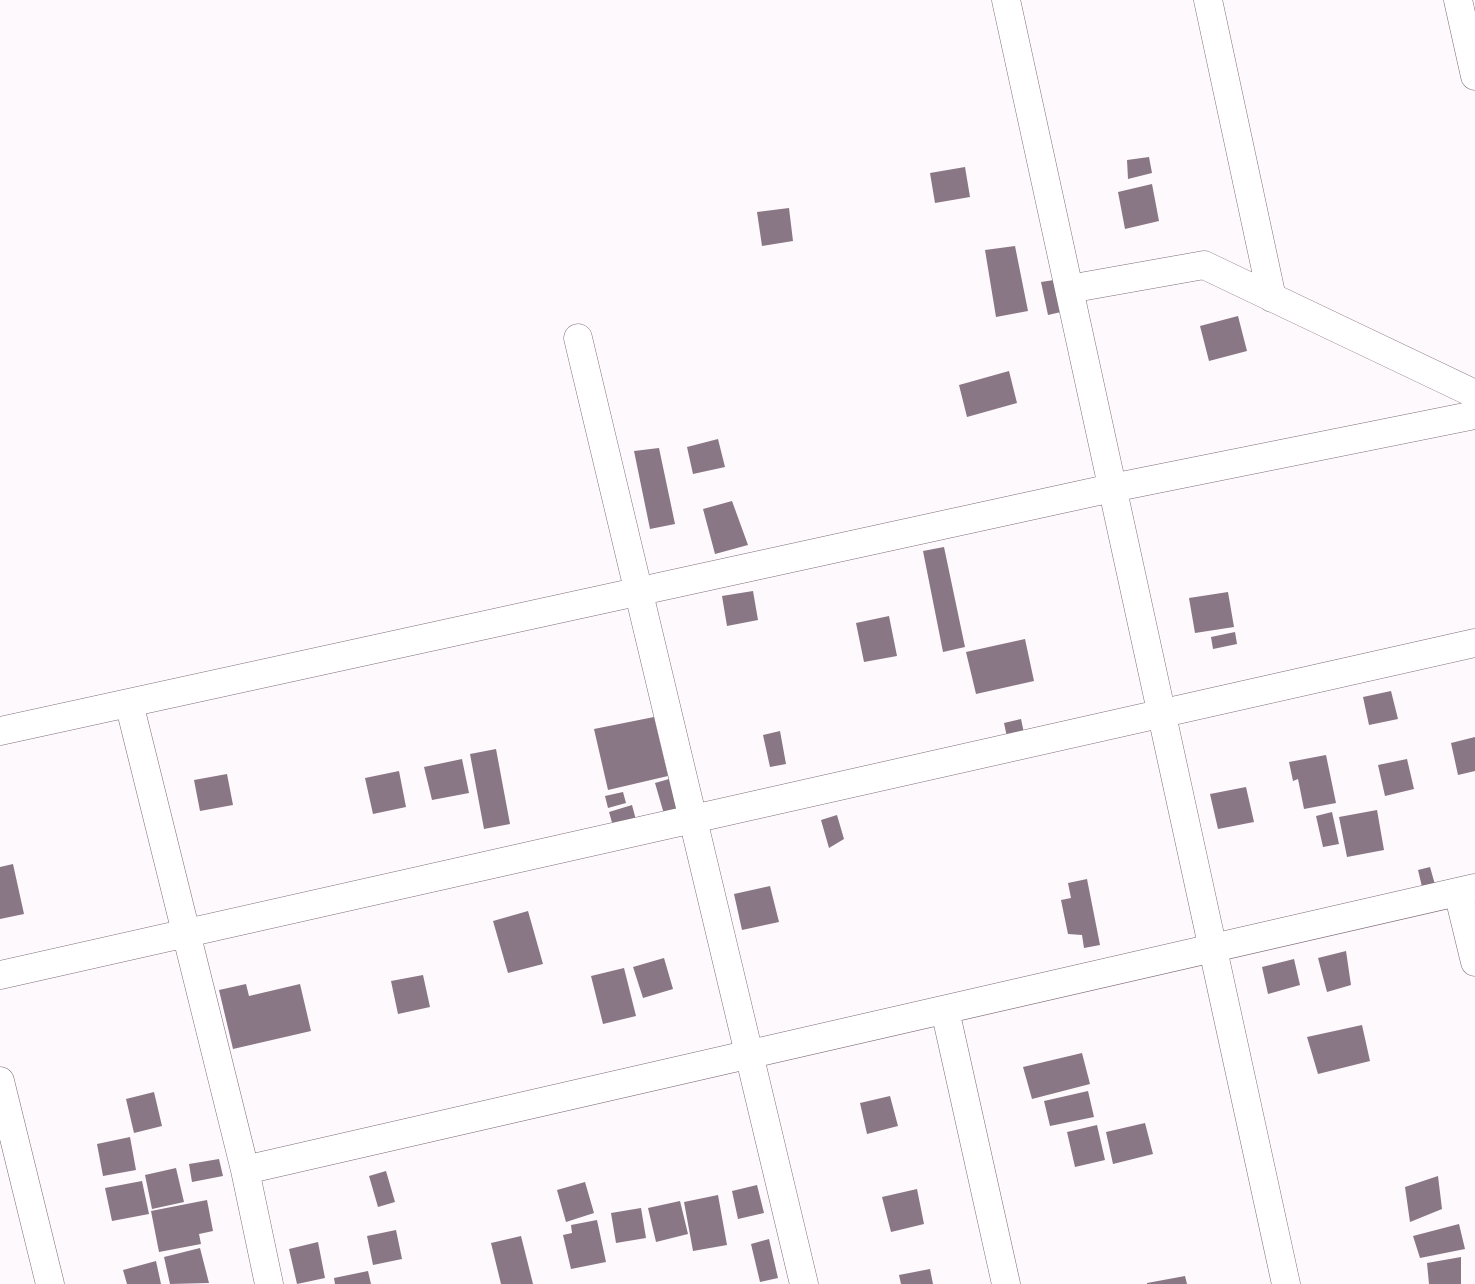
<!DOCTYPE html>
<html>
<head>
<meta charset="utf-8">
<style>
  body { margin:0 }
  canvas { display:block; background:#fef9fc }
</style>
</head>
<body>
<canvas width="1475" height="1284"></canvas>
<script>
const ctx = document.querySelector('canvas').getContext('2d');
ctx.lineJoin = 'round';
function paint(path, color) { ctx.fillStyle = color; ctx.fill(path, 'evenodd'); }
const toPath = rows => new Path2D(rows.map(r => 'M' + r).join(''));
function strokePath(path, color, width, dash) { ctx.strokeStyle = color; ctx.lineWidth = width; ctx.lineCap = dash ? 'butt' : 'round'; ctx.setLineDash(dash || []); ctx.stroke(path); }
const building = toPath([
  [1149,157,1152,173,1128,179,1127,160],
  [965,167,970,197,935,203,930,173],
  [1152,184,1159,221,1125,229,1118,192],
  [789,208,793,241,762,246,757,212],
  [1015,246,1028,311,996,317,985,250],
  [1054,280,1061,312,1048,315,1041,282],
  [1238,316,1247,351,1209,361,1200,326],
  [1009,371,1017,403,967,417,959,385],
  [718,439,725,467,693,474,687,447],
  [659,448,675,524,650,529,634,451],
  [732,501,748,545,715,554,703,509],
  [944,547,965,647,943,652,923,551],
  [753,591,758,620,727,626,722,596],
  [1228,592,1234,627,1195,633,1189,598],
  [889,616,897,656,864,662,856,623],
  [1235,632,1237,644,1213,649,1211,637],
  [1025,639,1034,681,976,694,966,652],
  [1391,691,1398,719,1369,725,1363,697],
  [654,717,668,776,608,790,594,729],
  [1021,719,1024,733,1007,737,1004,723],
  [780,731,786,764,770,767,763,735],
  [1475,737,1475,771,1458,775,1451,743],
  [496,749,510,824,484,829,470,754],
  [1326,755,1336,803,1304,809,1298,779,1293,781,1289,762],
  [462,759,469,793,432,800,424,767],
  [1407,759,1414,789,1385,796,1378,765],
  [399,771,406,807,373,814,365,778],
  [227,774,233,805,200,811,194,780],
  [669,779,678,809,664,814,655,783],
  [1246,787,1254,822,1218,829,1210,794],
  [623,792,626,803,608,808,605,796],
  [632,805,636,820,613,826,609,812],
  [1377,810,1384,850,1347,857,1339,817],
  [1332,812,1339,844,1323,847,1316,816],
  [837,815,844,839,829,848,821,820],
  [13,864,24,914,0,919,0,867],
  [1430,867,1436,888,1423,891,1418,870],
  [1087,879,1100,945,1084,948,1082,935,1068,934,1061,900,1071,898,1068,883],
  [770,886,779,922,742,930,734,894],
  [528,911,543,964,508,973,493,921],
  [1346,951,1351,985,1327,992,1318,958],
  [664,958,673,989,643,998,633,967],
  [1294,959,1300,985,1268,994,1262,967],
  [624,968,636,1016,603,1024,591,976],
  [423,975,430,1007,398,1014,391,981],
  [246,984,249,996,300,984,311,1031,233,1049,219,990],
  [1362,1025,1370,1061,1318,1074,1307,1037],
  [1082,1053,1090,1084,1032,1099,1023,1067],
  [1088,1091,1094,1117,1050,1126,1044,1101],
  [154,1092,162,1126,134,1133,126,1099],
  [890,1096,898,1126,867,1134,860,1103],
  [1145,1123,1153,1154,1113,1164,1106,1132],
  [1097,1125,1105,1160,1075,1167,1067,1132],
  [130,1137,136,1170,103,1176,97,1144],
  [219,1159,223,1176,192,1182,189,1164],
  [176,1168,184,1202,152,1209,145,1175],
  [386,1171,395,1202,378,1207,369,1176],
  [1438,1176,1442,1209,1410,1222,1405,1187],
  [142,1181,149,1214,112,1221,105,1188],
  [585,1182,594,1213,566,1222,557,1190],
  [757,1185,764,1213,738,1219,732,1191],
  [917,1189,924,1224,891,1232,882,1197],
  [718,1195,727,1245,693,1251,684,1202],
  [207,1200,213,1231,199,1234,201,1244,159,1252,151,1211],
  [680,1201,688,1234,656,1242,648,1208],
  [641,1208,646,1238,616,1243,611,1213],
  [597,1220,606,1262,571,1269,563,1235,572,1233,571,1225],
  [1459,1224,1465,1249,1420,1258,1413,1236],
  [396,1230,402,1259,373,1265,367,1236],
  [521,1236,533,1284,501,1284,491,1243],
  [769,1239,778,1278,760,1282,751,1244],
  [318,1242,325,1278,297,1284,289,1249],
  [200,1248,209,1283,170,1284,164,1257],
  [1461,1257,1461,1284,1429,1284,1427,1263],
  [156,1261,161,1284,127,1284,123,1270],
  [930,1269,933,1284,901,1284,899,1275],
  [368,1271,371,1284,335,1284,334,1278],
  [1185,1276,1187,1284,1147,1284,1147,1283]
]);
const minor = toPath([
  [1006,0,1286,1284],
  [1208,0,1272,298],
  [1458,0,1475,76],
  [1069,289,1204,265,1475,394],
  [578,338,804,1284],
  [129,703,245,1170,269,1284],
  [0,731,1112,488,1475,415],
  [1458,892,1475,962],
  [0,975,1475,643],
  [945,1010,1006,1284],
  [0,1081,50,1284],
  [245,1170,1475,888]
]);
paint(building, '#8a7785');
strokePath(minor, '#806d7b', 29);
strokePath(minor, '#fff', 28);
</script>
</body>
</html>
